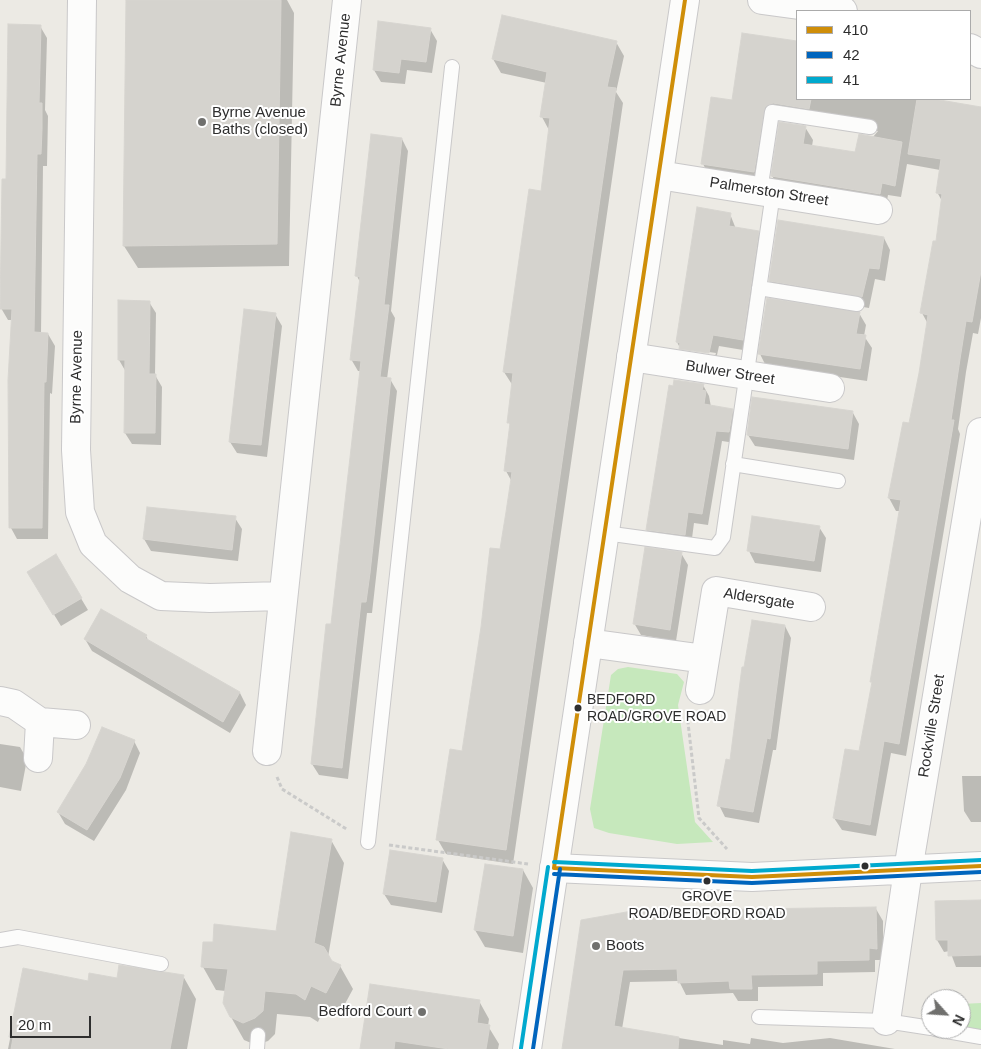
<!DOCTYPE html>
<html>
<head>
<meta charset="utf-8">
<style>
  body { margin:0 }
  #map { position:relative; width:981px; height:1049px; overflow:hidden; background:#eceae4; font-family:Arial,sans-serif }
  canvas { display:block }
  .legend { position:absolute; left:796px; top:10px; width:175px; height:90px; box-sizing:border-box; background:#fff; border:1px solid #ababab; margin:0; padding:6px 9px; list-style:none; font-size:15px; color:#2e2e2e }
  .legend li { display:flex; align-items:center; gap:10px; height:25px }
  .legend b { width:25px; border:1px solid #ababab }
  .north { position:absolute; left:921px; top:989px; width:50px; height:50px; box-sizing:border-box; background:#fff; border:1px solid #ababab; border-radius:50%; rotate:116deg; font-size:14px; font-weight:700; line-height:20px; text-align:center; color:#2e2e2e }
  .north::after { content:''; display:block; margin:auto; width:18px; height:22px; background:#70706e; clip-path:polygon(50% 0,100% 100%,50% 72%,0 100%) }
  .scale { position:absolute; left:10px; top:1016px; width:81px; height:22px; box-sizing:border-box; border:2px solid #2e2e2e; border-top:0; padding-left:6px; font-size:15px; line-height:18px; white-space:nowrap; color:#2e2e2e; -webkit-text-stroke:4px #fff; paint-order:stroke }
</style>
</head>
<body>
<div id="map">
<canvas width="981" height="1049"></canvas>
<ul class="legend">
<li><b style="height:6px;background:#cf8e09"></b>410</li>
<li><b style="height:6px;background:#0065bd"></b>42</li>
<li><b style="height:6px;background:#00a9ce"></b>41</li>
</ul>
<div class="north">N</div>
<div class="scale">20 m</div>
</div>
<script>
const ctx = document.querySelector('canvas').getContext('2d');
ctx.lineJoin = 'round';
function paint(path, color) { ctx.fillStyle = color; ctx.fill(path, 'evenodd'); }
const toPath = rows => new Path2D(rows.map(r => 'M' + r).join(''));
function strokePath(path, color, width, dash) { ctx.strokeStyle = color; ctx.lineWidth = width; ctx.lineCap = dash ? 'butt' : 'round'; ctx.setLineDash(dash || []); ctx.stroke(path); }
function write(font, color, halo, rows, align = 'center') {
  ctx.font = font + ' Arial,sans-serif'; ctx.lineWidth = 4; ctx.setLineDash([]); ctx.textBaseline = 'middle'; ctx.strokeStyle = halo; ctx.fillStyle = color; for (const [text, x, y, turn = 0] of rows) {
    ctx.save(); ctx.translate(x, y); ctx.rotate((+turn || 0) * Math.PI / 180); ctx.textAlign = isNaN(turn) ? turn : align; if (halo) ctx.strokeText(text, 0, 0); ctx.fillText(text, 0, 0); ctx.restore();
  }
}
const green = toPath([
  [628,667,677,674,684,682,678,705,695,822,713,842,677,844,609,833,594,828,590,809,611,675,618,669],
  [981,1003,981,1030,961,1027,961,1004]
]);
const shadow = toPath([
  [127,0,287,0,294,13,289,266,138,268,124,246],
  [40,26,47,38,45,110,48,116,47,166,43,166,41,334,48,334,55,346,52,394,50,393,48,539,17,539,11,528,12,320,8,320,1,308,7,180],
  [430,29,437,41,432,73,407,70,405,84,381,82,374,70],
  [743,34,797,43,797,99,926,99,981,108,981,318,978,334,973,333,966,372,958,429,960,434,906,756,891,753,876,836,842,830,834,818,860,753,873,684,871,681,900,511,896,511,889,498,904,423,910,424,928,324,922,313,937,243,942,201,937,192,940,170,907,164,901,197,888,195,886,206,780,188,772,176,805,127,813,140,812,146,856,154,860,135,873,137,878,131,776,116,761,184,710,177,703,164,733,101],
  [616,42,624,56,616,92,623,103,513,864,446,854,438,840,463,752,501,551,512,482,506,471,511,427,509,422,513,386,504,372,542,192,550,132,542,117,547,83,501,73,493,59],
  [402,139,408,151,391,311,395,318,387,379,390,379,397,391,372,613,367,613,348,779,319,775,312,764,332,626,361,371,358,371,351,359,360,282,357,276],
  [730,214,736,229,758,232,764,244,749,351,719,346,715,364,687,360,681,348,683,351,715,356,716,353,680,348,677,342],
  [884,238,890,250,885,281,875,279,869,308,777,292,770,281],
  [149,302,156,313,155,375,162,387,161,445,132,444,125,433,126,372,119,360],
  [859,313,866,325,864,336,872,348,867,381,766,366,760,354],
  [275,314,282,326,267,457,237,453,230,442],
  [703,385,709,396,711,407,732,410,738,421,735,443,722,441,708,525,694,523,691,546,654,541,647,530],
  [853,413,859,424,854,460,755,446,748,435],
  [235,518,242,529,238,561,151,551,144,539],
  [819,527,826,538,821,572,755,563,749,551],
  [681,553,688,565,676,641,641,635,634,623],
  [55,555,88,610,61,626,28,572],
  [785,626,791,638,776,750,773,750,759,823,725,817,719,805,731,762],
  [146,636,149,642,240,693,246,705,230,733,92,651,85,639],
  [134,741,140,753,126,790,94,841,65,824,58,812],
  [0,744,20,747,27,759,21,791,0,787],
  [962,776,981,776,981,822,971,822,964,811],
  [331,840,344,863,328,957,331,962,340,966,353,989,339,1015,324,1008,318,1022,310,1017,277,1014,275,1034,268,1041,256,1045,244,1040,231,1017,226,991,216,990,203,967,204,943,214,943,278,932],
  [442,859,449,871,442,913,391,905,384,894],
  [523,870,533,888,523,953,485,947,475,930],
  [981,901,981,967,956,967,950,951,944,952,937,940],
  [876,909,883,921,883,960,875,960,875,972,823,973,823,986,758,987,758,1001,738,1001,733,993,686,995,679,981,630,982,622,1029,723,1045,723,1040,750,1044,751,1038,783,1043,830,1038,895,1049,565,1049,582,921],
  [24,969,89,983,183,976,196,999,187,1049,8,1049],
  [479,1001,489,1019,488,1026,499,1044,498,1049,361,1049]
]);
const building = toPath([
  [126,0,281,0,277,244,123,246,126,0],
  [502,15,617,41,607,87,616,88,506,850,436,840,450,749,462,751,481,627,490,548,500,549,506,512,512,472,504,471,510,423,507,423,513,373,503,372,529,189,541,191,550,118,540,117,547,72,492,59,502,15],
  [378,21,431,28,426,62,401,59,399,73,373,70,378,21],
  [8,24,41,25,39,103,42,103,42,129,41,154,37,154,34,332,48,333,46,382,44,382,42,528,9,528,8,380,12,309,0,309,2,179,6,179,8,24],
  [742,33,797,41,797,99,811,99,809,109,773,103,765,107,754,172,701,164,711,97,732,100,742,33],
  [917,99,934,99,981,107,981,271,972,322,966,321,960,359,951,420,954,420,899,744,884,741,870,825,833,818,845,749,859,751,872,682,870,682,901,500,888,498,903,422,909,423,919,373,928,315,920,313,933,241,936,241,942,194,936,193,941,159,908,154,917,99],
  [779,122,806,126,803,144,855,152,859,134,902,142,895,186,882,183,880,194,771,176,779,122],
  [371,134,402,138,384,305,389,305,380,377,391,378,370,573,366,602,361,602,342,768,311,764,326,624,331,624,361,361,350,360,360,277,355,276,371,134],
  [697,207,731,213,729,226,759,231,743,340,713,335,709,353,679,349,680,343,676,342,697,207],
  [778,220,884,237,879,269,869,268,862,297,769,281,778,220],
  [767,298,860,312,856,334,866,335,860,369,758,354,767,298],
  [118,300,150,301,149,374,156,374,155,433,124,433,125,360,118,360,118,300],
  [244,309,276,313,261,445,229,442,244,309],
  [674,380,704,384,702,390,706,391,704,404,733,409,729,432,716,431,702,514,688,512,685,535,646,530,669,385,673,386,674,380],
  [752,397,853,411,848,449,747,435,752,397],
  [147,507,236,516,232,550,143,539,147,507],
  [752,516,820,526,814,561,747,551,752,516],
  [645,547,682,552,670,630,633,624,645,547],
  [56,554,82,598,53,615,27,572,56,554],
  [101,609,147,635,145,638,240,692,223,722,84,639,101,609],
  [752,620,785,625,770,739,767,738,753,812,717,806,726,759,730,760,742,667,744,667,752,620],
  [102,727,135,740,120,778,87,830,57,812,86,764,102,727],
  [291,832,332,839,314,943,324,947,332,961,341,965,326,993,311,986,305,1000,296,994,265,991,263,1011,255,1018,243,1023,230,1017,223,1003,228,969,201,967,203,942,213,942,214,924,276,931,291,832],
  [390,850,443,858,436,902,383,894,390,850],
  [485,864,523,869,513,936,474,930,485,864],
  [981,900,981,955,948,956,948,940,936,940,935,901,981,900],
  [876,907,877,949,869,948,869,960,817,961,817,974,751,975,752,989,730,989,729,981,678,983,677,969,623,970,614,1026,679,1037,678,1049,562,1049,581,920,632,911,876,907],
  [119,965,184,975,170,1049,11,1049,13,1038,9,1037,23,968,88,981,89,973,117,978,119,965],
  [370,984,480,1000,477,1023,490,1025,486,1049,449,1049,395,1041,394,1049,360,1049,370,984]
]);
const path = toPath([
  [687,714,699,818,727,849],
  [277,777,282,789,348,830],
  [389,845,528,864]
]);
const service = toPath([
  [760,191,772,112,870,127],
  [759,288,857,304],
  [733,464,838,481],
  [605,533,715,548,723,537,773,193],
  [368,842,452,67],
  [0,940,18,937,161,964],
  [759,1017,886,1021,931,1028],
  [935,1029,981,1037],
  [257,1049,258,1035]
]);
const minor = toPath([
  [82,0,76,450,80,512,93,544,130,579,161,596,210,598,282,596],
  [659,175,878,210],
  [631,357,830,388],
  [588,643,705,659],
  [700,690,716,591,811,607],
  [0,701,14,704,40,722,38,758],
  [40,722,76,725],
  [267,751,347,0],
  [554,868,752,877,981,866],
  [886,1021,908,870,981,432]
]);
const secondary = toPath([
  [762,0,843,11],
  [970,48,981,54],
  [527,1049,685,0]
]);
const bus1 = toPath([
  [554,868,685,0],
  [554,868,752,877,981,866]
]);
const bus2 = toPath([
  [554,874,752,883,981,872],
  [533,1049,560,869]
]);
const bus3 = toPath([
  [554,862,752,871,981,860],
  [521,1048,548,867]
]);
const markers = [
  [202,122,5,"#70706e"],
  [578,708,4.5,"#2e2e2e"],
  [865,866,4.5,"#2e2e2e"],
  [707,881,4.5,"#2e2e2e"],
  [596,946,5,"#70706e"],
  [422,1012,5,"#70706e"]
];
const busNames = [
  ["BEDFORD",587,700],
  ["ROAD/GROVE ROAD",587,717],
  ["GROVE",707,897,"center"],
  ["ROAD/BEDFORD ROAD",707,914,"center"]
];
const streetNames = [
  ["Byrne Avenue",341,60,-84],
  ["Palmerston Street",769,192,9],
  ["Bulwer Street",730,373,9],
  ["Byrne Avenue",77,377,-89],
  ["Aldersgate",759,599,9],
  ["Rockville Street",932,726,-81]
];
const poiNames = [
  ["Byrne Avenue",212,113],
  ["Baths (closed)",212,130],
  ["Boots",606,946],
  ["Bedford Court",412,1012,"right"]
];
paint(green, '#c6e8bc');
paint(shadow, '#0003');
paint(building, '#d5d3ce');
strokePath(building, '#d7d5d0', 1);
strokePath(service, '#c9c8c9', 16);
strokePath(minor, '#c9c8c9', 30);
strokePath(secondary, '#c9c8c9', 30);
strokePath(path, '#cacac9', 3, [4, 2.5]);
strokePath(service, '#fcfcfb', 14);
strokePath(minor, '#fcfcfb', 28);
strokePath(secondary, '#fcfcfb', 28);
strokePath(bus1, '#cf8e09', 4);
strokePath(bus2, '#0065bd', 4);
strokePath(bus3, '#00a9ce', 4);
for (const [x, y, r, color] of markers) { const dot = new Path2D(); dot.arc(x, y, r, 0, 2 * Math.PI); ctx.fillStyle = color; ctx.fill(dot); strokePath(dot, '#fff', 2); }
write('14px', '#2e2e2e', '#fff', busNames, 'left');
write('15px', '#2e2e2e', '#fff', streetNames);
write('15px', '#2e2e2e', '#fff', poiNames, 'left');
</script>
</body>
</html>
